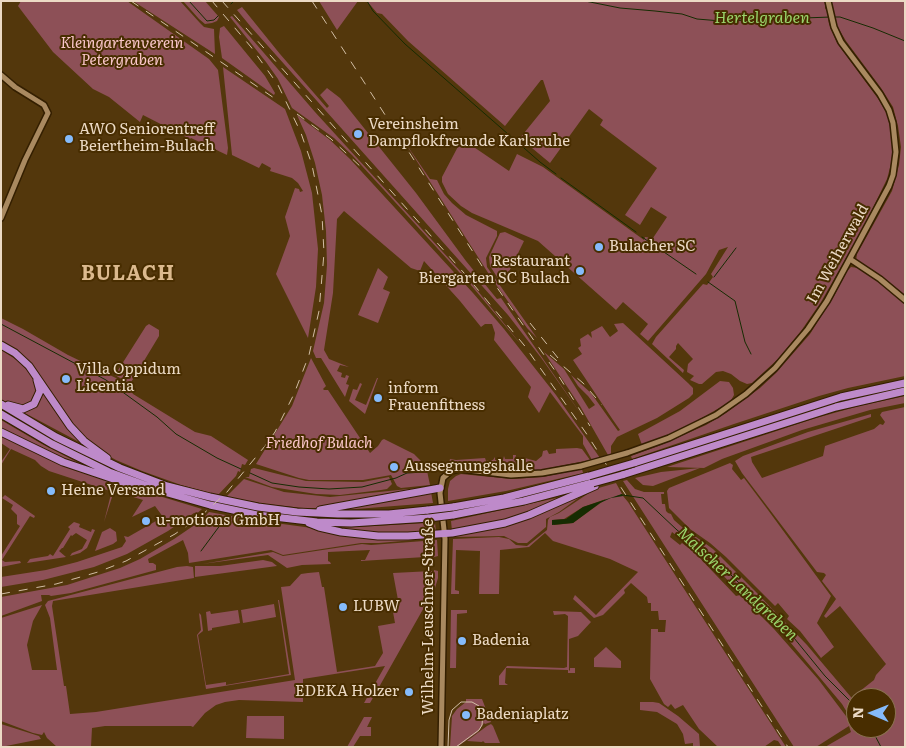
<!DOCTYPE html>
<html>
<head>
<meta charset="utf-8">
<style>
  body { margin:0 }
  #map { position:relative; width:906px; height:748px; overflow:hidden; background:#53370c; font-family:Literata,serif }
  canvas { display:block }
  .frame { position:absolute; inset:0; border:2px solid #ecdac5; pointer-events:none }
  .north { position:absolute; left:846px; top:688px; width:50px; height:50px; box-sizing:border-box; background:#482d00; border:1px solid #8a724f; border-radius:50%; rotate:271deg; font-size:14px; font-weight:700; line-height:20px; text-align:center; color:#ecdac5 }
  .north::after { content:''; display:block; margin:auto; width:18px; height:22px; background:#85bbfb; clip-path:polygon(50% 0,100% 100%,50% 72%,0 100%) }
</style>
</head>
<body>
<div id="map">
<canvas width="906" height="748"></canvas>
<div class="frame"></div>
<div class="north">N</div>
</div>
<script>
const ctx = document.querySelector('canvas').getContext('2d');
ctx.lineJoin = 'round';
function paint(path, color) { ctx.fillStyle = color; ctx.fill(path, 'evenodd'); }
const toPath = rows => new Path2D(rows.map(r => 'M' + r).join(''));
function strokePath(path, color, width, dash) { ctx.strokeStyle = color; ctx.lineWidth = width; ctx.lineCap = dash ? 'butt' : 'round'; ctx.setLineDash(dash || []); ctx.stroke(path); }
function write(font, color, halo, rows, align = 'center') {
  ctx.font = font + ' Literata,serif'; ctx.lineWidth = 4; ctx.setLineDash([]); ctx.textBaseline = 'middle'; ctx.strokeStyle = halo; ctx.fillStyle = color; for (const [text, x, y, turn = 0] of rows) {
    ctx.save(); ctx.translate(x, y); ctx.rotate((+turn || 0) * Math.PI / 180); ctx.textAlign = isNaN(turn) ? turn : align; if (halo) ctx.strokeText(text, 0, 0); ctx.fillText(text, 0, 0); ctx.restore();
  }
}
const green = toPath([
  [21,1,127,1,209,59,218,70,228,148,227,155,191,138,190,139,143,115,140,122,109,97,93,89,53,52,24,14,18,6],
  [133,1,180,1,200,23,204,27,214,29,215,54],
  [183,1,205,1,219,17,217,21,212,23,205,24,199,19],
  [319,1,358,1,337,30],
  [367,1,825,1,825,8,827,11,829,24,837,43,879,100,887,114,891,131,893,148,891,164,887,179,863,228,821,302,801,331,778,359,752,383,747,384,740,381,731,374,723,371,716,372,702,384,699,384,690,380,694,376,687,372,688,364,693,359,678,343,676,346,676,349,669,357,684,370,683,373,652,344,656,337,703,284,707,285,713,277,711,274,728,247,719,250,706,274,648,341,640,334,648,324,623,302,616,310,538,241,472,213,461,206,448,194,442,182,442,177,462,139,509,171,517,154,543,167,644,240,645,237,653,238,667,217,651,207,640,225,625,215,657,168,600,125,603,120,589,109,550,163,520,138,550,101,543,80,541,80,505,126,408,41,382,14,377,13],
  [831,1,905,1,905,295,873,270,856,261,857,254,892,191,899,165,901,147,898,126,893,107,881,88,846,41,837,26],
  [242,7,280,54,327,108,329,106,320,95,327,88,340,98,416,193,466,261,497,299,501,298,583,417,542,359,508,315,251,27,237,10],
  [232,16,315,112,473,285,523,347,470,284,352,155,334,138,292,108,278,79,266,62,230,17],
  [224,26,265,76,275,93,274,95,222,58,219,37,220,28],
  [223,67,285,109,301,151,312,193,318,249,316,287,308,338,276,274,290,236,285,217,295,188,299,189,300,192,303,191,298,183,292,178,270,171,271,168,262,163,259,168,232,155],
  [297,115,330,140,350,159,473,293,504,329,556,395,600,458,592,460,583,444,583,436,550,392,539,413,528,397,531,387,494,340,495,333,492,324,485,324,481,327,460,301,424,261,420,271,411,268,344,211,337,219,333,293,324,350,329,359,349,367,340,365,337,371,342,373,341,377,345,378,346,375,349,376,346,384,349,385,345,397,321,358,316,358,313,351,324,303,327,265,326,231,322,195,315,163,306,135],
  [404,141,430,179,437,180,444,194,452,203,466,215,497,231,497,236,486,258,487,267,537,338,527,328,492,279],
  [505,232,524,241,503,284,501,283,490,266,489,257,500,233],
  [851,267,858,268,869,274,905,303,905,376,848,388,819,396,734,424,632,459,631,456,661,445,706,425,726,413,760,388,776,373,810,334,834,296,847,271],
  [378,268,388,277,383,289,390,292,378,323,358,315],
  [1,318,23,329,68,355,118,379,128,386,133,394,195,432,211,436,248,460,245,465,242,464,240,472,238,471,236,476,218,495,181,485,142,471,116,460,100,451,78,431,41,378,1,343],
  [623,323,688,383,693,388,693,394,689,398,657,418,617,437,611,446,611,454,608,455,580,406,544,352,564,369,589,409,595,405,588,396,578,386,571,375,591,393,618,431,620,430,613,420,573,360,582,354,578,348,581,346,580,339,588,334,592,338,591,332,602,326,610,337,618,331,614,324],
  [149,324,159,330,159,336,130,384,115,375,146,326],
  [1,350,20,362,36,381,38,390,34,401,26,406,9,404,1,399],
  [311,358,326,386,323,389,324,390,328,390,370,453,378,446,382,440,384,439,414,454,426,466,430,485,401,488,397,486,391,475,363,480,309,480,299,478,256,464,292,406],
  [377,378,378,378,365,414,349,401,353,389,357,390,360,383,362,384,355,400,366,405],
  [720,381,729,382,733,388,734,395,730,402,675,433,642,445,638,434,680,411],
  [905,386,905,388,829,406,688,450,784,417,847,399],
  [41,387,83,444,21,411,28,409],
  [905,396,905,403,870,410,802,430,722,459,704,468,667,467,816,418,859,406],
  [905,407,905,747,825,747,851,732,849,726,816,747,794,747,623,481,627,480,635,489,644,492,664,492,664,494,661,494,662,504,665,504,666,511,668,513,671,514,674,520,682,527,713,549,756,592,807,645,856,703,856,728,886,728,886,698,856,698,855,695,874,680,876,675,886,664,840,606,826,618,824,616,836,599,822,581,826,575,824,573,817,572,742,473,735,461,743,456,808,432,871,414,871,417,751,457,752,462,762,478,823,456,825,446,874,429,880,424,883,425,885,422,880,415,882,412],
  [672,532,703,556,785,636,842,704,851,719,849,720,818,679,774,629,740,595,736,596,695,553,682,543,680,545,670,537],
  [1,420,42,444,98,473,65,461,1,430],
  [1,434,123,485,202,509,195,515,194,513,168,531,127,554,94,567,43,580,1,587,1,577,46,570,77,562,122,547,126,541,124,536,128,537,163,517,155,506,132,517,143,500,114,491,104,522,111,494,110,491,49,471,41,466,35,460,11,449,1,465,1,462,10,449,1,443],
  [577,448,582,449,590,460,535,471,501,472,461,464,450,466,449,463,450,459,456,460,485,458,486,461,493,460,495,457,495,460,503,460,504,456,505,459,513,459,513,455,516,455,515,459,520,460,521,457,536,461,542,456,543,451,547,450,549,454,556,453,556,449],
  [730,463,733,465,732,469,741,480,744,478,768,510,831,596,817,623,834,647,821,658,800,631,787,619,789,616,778,603,775,606,726,557,710,543,690,529,669,508,667,491,669,488],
  [254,468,306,481,363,482,389,477,392,484,387,489,381,490,340,495,316,494,272,487,245,477,249,477,251,469],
  [700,468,653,486,643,485,635,478,661,472],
  [582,469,583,473,506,491,448,501,448,489,450,481,456,476,461,474,512,479,543,477],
  [244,479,284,492,330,497,428,487,323,508,303,508,266,504,226,497],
  [616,483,622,494,617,496,623,496,628,502,786,747,782,747,778,741,774,740,764,747,718,747,699,729,683,705,675,709,671,704,668,707,664,704,650,679,651,629,658,629,658,632,665,632,666,620,659,620,658,611,651,611,651,603,648,603,647,597,631,583,624,590,625,593,603,615,594,618,573,599,575,595,596,615,638,572,610,559,553,541,545,533,529,547,500,550,499,594,479,594,480,551,456,550,455,590,459,591,459,594,451,594,453,539,499,537,509,539,516,545,527,546,547,530,548,520,550,517,559,513,595,489],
  [606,499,573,523,554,525,553,520,564,519,583,507],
  [591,489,559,512,546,519,546,527,527,543,518,543,504,536,455,537,454,536,487,529],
  [431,492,433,503,343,510,343,509],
  [5,495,35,516,34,518,30,516,2,560,5,562,20,561,21,563,1,567,1,556,20,526,17,524,17,515,11,509,13,505,2,498],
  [561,497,520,517,452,531,451,521],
  [209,512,253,520,312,528,436,538,379,543,361,543,283,555,271,550,189,563,188,553,183,540,148,559,149,563,153,563,156,565,156,570,71,593,51,596,49,595,41,595,42,601,1,616,1,597,67,585,120,568,140,559,174,539,202,520],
  [74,522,80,524,79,527,91,532,92,529,95,530,87,548,80,553,70,556,72,553,82,549,87,540,76,533,72,536,71,535,63,548,62,548,59,551,66,557,27,563,30,559,48,556,50,554,53,556,70,529,68,527],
  [427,523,435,523,436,532,394,535,338,528],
  [110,528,116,532,117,541,113,544,95,551,102,532],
  [437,540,438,556,427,559,425,557,361,561,361,560,365,560,370,550,328,552,328,561,330,562,331,564,302,565,287,568,268,555,202,564,273,552,283,556,362,544,371,545],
  [263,560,272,562,277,566,195,577,195,566,220,566],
  [187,566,193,567,194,578,53,601,52,606,64,686,66,686,70,714,96,712,295,680,281,587,290,586,301,574,308,573,319,572,322,587,324,587,337,672,375,666,383,653,378,626,395,623,391,601,398,600,393,573,432,571,432,587,429,590,433,589,434,570,438,571,438,578,435,588,370,703,364,703,385,666,303,679,303,702,239,700,225,702,216,705,205,713,193,727,191,726,105,726,92,728,91,747,57,747,47,738,44,732,42,735,33,733,1,721,1,618,42,605,33,621,27,645,32,670,57,670,50,618,45,605,48,601,177,567],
  [278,600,279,600,291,675,206,689,197,635,201,630,199,613,201,615,203,631,198,635,206,685,226,682,226,685,289,674],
  [274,604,276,617,243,623,241,610],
  [238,610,240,623,212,628,212,630,208,631,206,612,210,611,211,614],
  [451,610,467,610,467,613,457,614,456,668,450,668],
  [553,611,581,612,591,622,578,636,569,639,569,670,570,671,570,668,575,668,575,673,568,673,568,670,506,668,505,683,508,685,499,685,499,676,507,666,564,668,567,667,568,616,565,614,554,615],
  [606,647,621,661,621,668,594,667,594,658],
  [466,699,482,699,491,722,485,724,484,723,478,732,457,747,450,747,452,716,457,709,466,702],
  [640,702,653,702,659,703,678,716,699,734,700,747,693,747,693,743,685,744,683,734,677,724,657,712,640,710],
  [247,716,284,716,284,739,246,738],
  [364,717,372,717,367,727,371,727,371,736,360,736,353,747,347,747],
  [1,724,39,736,41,739,1,747],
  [491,724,493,726,500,743,485,743,483,741,482,742,467,741,487,726]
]);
const water = toPath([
  [622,494,623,496,611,498,600,503,573,523,552,525,552,520,566,519,583,507]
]);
const stream = toPath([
  [189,1,207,21,214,20,218,16],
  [367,1,373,11,405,44,540,162,556,174],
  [585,1,620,8,655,11,682,14,697,19,721,21,831,17],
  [231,4,234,1],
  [835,17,840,17,873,28,905,41],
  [561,178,636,232],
  [642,237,696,274],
  [714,277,736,248],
  [708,282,735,301,745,342,751,354],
  [1,324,106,380,157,417,176,434,217,458,241,469],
  [417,471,424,470],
  [250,473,272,483,299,487,329,489,362,487,396,478,407,473,424,472],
  [623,495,643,498,677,530,723,567,794,638,825,676,856,707],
  [201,551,221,524],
  [871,728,881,747]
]);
const tertiary = toPath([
  [1,75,15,87,44,105,48,113,25,160,1,218],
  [850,259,880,279,905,300],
  [627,453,669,438,716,415,746,394,775,368,808,329,827,301,889,186,893,175,896,152,893,123,889,110,880,94,841,42,834,27,828,1],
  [441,747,445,539,440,493,443,478,451,471,459,469,511,475,542,473,581,466]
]);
const trunk = toPath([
  [1,345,15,353,29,366,70,426,84,441,107,458],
  [1,404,56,437,120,468,167,486,210,497,258,507,297,512,338,514,389,514,428,510],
  [8,405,23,409,34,404,40,391,37,380],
  [1,414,52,444,109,472,164,492,210,505,257,515,317,522,351,523,429,518],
  [1,432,63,462,134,486],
  [634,463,841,397,905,383],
  [622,475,836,407,905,391],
  [453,507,504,498,589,476],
  [320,510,440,488],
  [453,515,524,501,592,483],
  [309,523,319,527,341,532,378,536,408,536,452,533,505,523,529,515,595,486]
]);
const tram = toPath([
  [448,747,449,720,452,710,461,702,472,702,479,706,483,713,482,725,479,730,456,747]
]);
const rail = toPath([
  [131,1,280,102],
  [222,1,464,273,524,345,586,433,788,747],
  [312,1,482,266,558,375,590,426],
  [297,114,331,139,362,168],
  [530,323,558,358],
  [550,355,583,383,602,405],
  [1,594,56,584,98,572,126,561,175,534,201,516,227,492,265,446,275,432,294,394,309,355,319,311,324,253,322,215,312,165,301,133,278,85,251,47,212,1]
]);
const tertiaryBridge = toPath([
  [581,466,627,453]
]);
const trunkBridge = toPath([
  [589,476,634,463],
  [593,483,622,475],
  [428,510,453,507],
  [429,518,453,515]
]);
const markers = [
  [358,134,5,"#85bbfb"],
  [69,139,5,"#85bbfb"],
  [599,247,5,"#85bbfb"],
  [580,271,5,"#85bbfb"],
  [66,379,5,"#85bbfb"],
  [378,398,5,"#85bbfb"],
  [394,467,5,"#85bbfb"],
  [51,491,5,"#85bbfb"],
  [146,521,5,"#85bbfb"],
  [343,607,5,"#85bbfb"],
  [462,641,5,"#85bbfb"],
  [409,692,5,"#85bbfb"],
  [466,715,5,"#85bbfb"]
];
const parkNames = [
  ["Kleingartenverein",122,44],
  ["Petergraben",122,61],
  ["Friedhof Bulach",319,444]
];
const poiNames = [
  ["Vereinsheim",368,125],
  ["Dampflokfreunde Karlsruhe",368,142],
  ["AWO Seniorentreff",79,130],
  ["Beiertheim-Bulach",79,147],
  ["Bulacher SC",609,247],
  ["Restaurant",570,262,"right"],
  ["Biergarten SC Bulach",570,279,"right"],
  ["Villa Oppidum",76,370],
  ["Licentia",76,387],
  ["inform",388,389],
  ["Frauenfitness",388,406],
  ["Aussegnungshalle",404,467],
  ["Heine Versand",61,491],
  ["u-motions GmbH",156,521],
  ["LUBW",353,607],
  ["Badenia",472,641],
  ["EDEKA Holzer",399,692,"right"],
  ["Badeniaplatz",476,715]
];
const streetNames = [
  ["Im Weiherwald",838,254,-61],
  ["Wilhelm-Leuschner-Straße",429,617,-90]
];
const waterNames = [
  ["Hertelgraben",762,18],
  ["Malscher Landgraben",737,584,43]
];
const districtNames = [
  ["BULACH",128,274]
];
paint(green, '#8d5057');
paint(water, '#162c02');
strokePath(stream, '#162c02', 1);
strokePath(tertiary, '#341f00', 8);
strokePath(trunk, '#341f00', 9);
strokePath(tertiary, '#a98960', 5);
strokePath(trunk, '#be8aca', 7);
strokePath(tram, '#d2bea5', 1);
strokePath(rail, '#d2bea5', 1, [9, 9]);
strokePath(tertiaryBridge, '#341f00', 8, []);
strokePath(trunkBridge, '#341f00', 9, []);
strokePath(tertiaryBridge, '#a98960', 5);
strokePath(trunkBridge, '#be8aca', 7);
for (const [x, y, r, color] of markers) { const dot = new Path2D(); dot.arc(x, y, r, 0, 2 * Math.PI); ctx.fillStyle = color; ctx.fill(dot); strokePath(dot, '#482d00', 2); }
write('italic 15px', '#fbc7cb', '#482d00', parkNames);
write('15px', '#ecdac5', '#482d00', poiNames, 'left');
write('15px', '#ecdac5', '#482d00', streetNames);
write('italic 16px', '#99d46a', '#482d00', waterNames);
ctx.letterSpacing = '1px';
write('bold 20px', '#dbb98e', '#482d00', districtNames);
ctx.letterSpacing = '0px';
</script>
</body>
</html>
